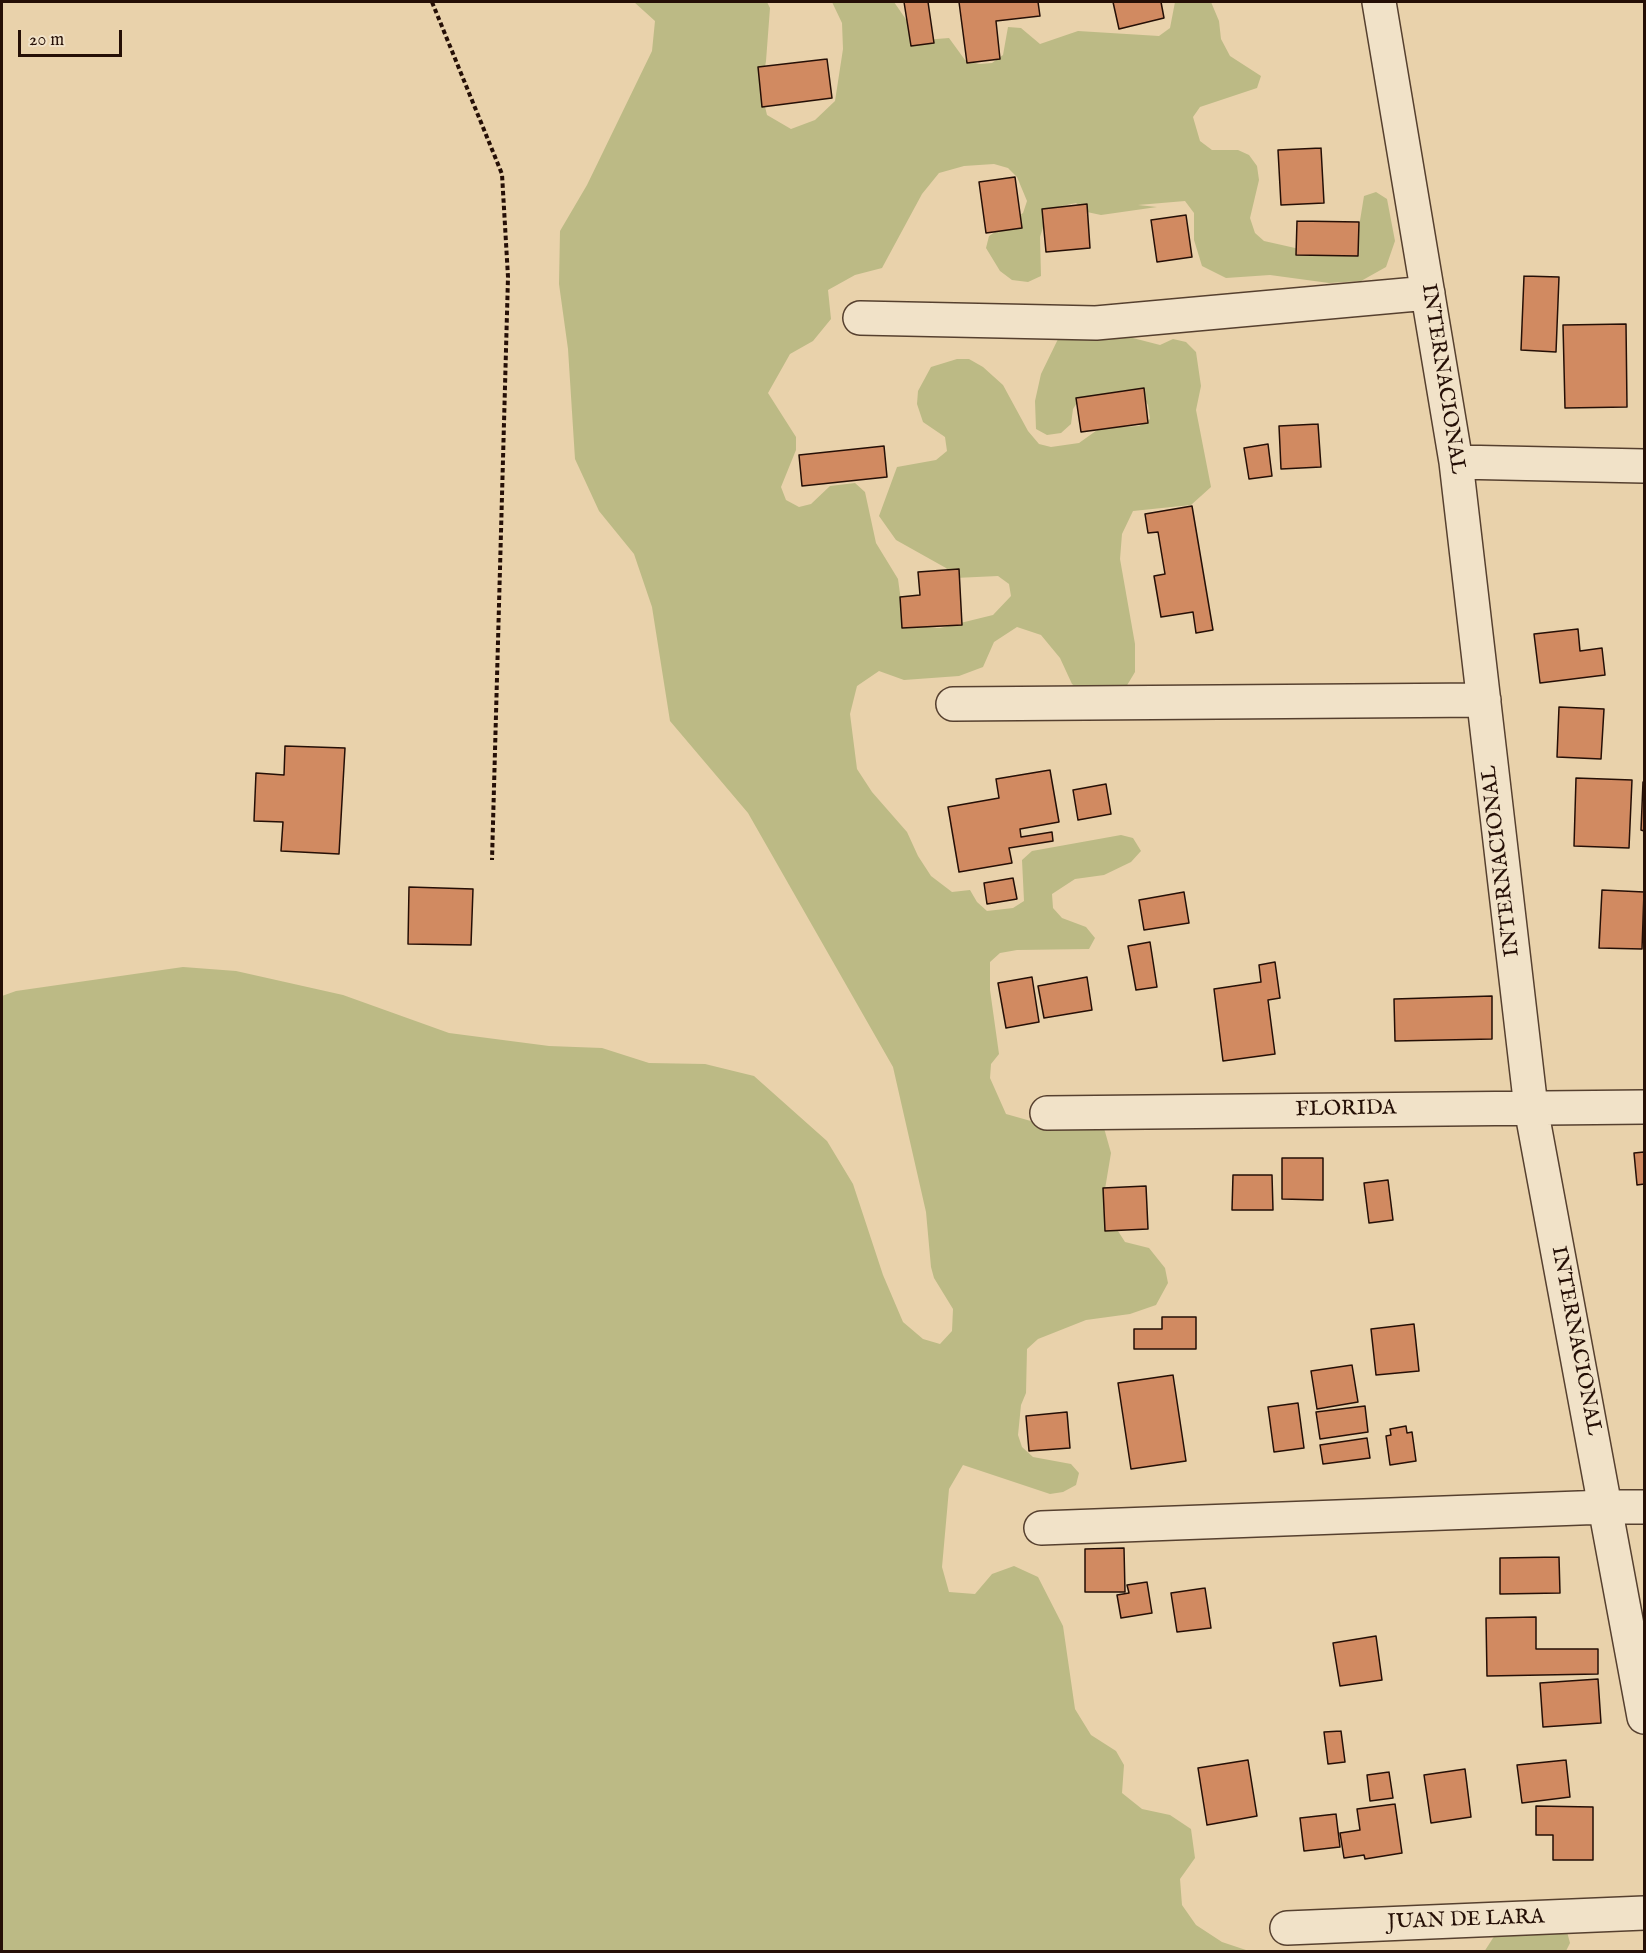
<!DOCTYPE html>
<html>
<head>
<meta charset="utf-8">
<style>
  body { margin:0 }
  #map { position:relative; width:1646px; height:1953px; overflow:hidden; background:#e9d2ab; font-family:"IM FELL English",serif }
  canvas { display:block }
  .frame { position:absolute; inset:0; border:3px solid #250f06; pointer-events:none }
  .scale { position:absolute; left:18px; top:30px; width:104px; height:27px; box-sizing:border-box; border:3px solid #250f06; border-top:0; padding-left:8px; font-size:18px; line-height:21px; white-space:nowrap; color:#250f06; -webkit-text-stroke:4px #f1e2c8; paint-order:stroke }
</style>
</head>
<body>
<div id="map">
<canvas width="1646" height="1953"></canvas>
<div class="frame"></div>
<div class="scale">20 m</div>
</div>
<script>
const ctx = document.querySelector('canvas').getContext('2d');
ctx.lineJoin = 'round';
function paint(path, color) { ctx.fillStyle = color; ctx.fill(path, 'evenodd'); }
const toPath = rows => new Path2D(rows.map(r => 'M' + r).join(''));
function strokePath(path, color, width, dash) { ctx.strokeStyle = color; ctx.lineWidth = width; ctx.lineCap = dash ? 'butt' : 'round'; ctx.setLineDash(dash || []); ctx.stroke(path); }
function write(font, color, halo, rows, align = 'center') {
  ctx.font = font + ' "IM FELL English",serif'; ctx.lineWidth = 6; ctx.setLineDash([]); ctx.textBaseline = 'middle'; ctx.strokeStyle = halo; ctx.fillStyle = color; for (const [text, x, y, turn = 0] of rows) {
    ctx.save(); ctx.translate(x, y); ctx.rotate((+turn || 0) * Math.PI / 180); ctx.textAlign = isNaN(turn) ? turn : align; if (halo) ctx.strokeText(text, 0, 0); ctx.fillText(text, 0, 0); ctx.restore();
  }
}
const green = toPath([
  [634,2,767,2,770,8,766,61,761,90,767,115,791,129,815,120,835,101,843,49,842,23,832,2,894,2,914,31,924,40,949,38,965,60,979,64,992,63,1003,55,1008,27,1021,28,1040,44,1078,31,1159,36,1170,28,1175,2,1211,2,1219,21,1221,39,1230,56,1261,76,1257,88,1200,107,1193,117,1200,141,1212,150,1238,150,1249,155,1257,166,1259,180,1250,218,1255,233,1264,241,1313,252,1358,233,1364,196,1376,192,1387,199,1395,241,1386,267,1361,281,1329,283,1270,275,1226,278,1202,266,1194,240,1194,213,1185,201,1138,205,1157,207,1101,215,1087,212,1076,203,1049,209,1040,237,1041,276,1028,282,1012,280,1000,271,986,248,989,236,1023,213,1027,201,1017,177,1008,168,994,164,964,166,939,173,922,194,882,268,855,275,828,290,831,319,813,341,790,354,768,393,796,437,796,450,781,487,786,500,799,507,811,504,830,486,855,483,865,492,876,543,898,579,903,616,925,627,940,628,993,615,1011,596,1009,584,998,576,955,578,946,568,896,540,879,516,897,467,936,460,947,451,945,437,923,422,917,404,918,391,931,367,957,359,969,359,983,367,1003,385,1028,431,1039,444,1051,447,1079,443,1100,428,1139,426,1150,419,1148,405,1140,391,1126,390,1080,398,1073,409,1071,424,1061,433,1047,435,1036,429,1035,401,1041,374,1059,337,1098,329,1160,345,1173,339,1186,342,1196,352,1201,386,1196,410,1211,487,1191,505,1133,511,1122,534,1120,559,1135,644,1135,672,1120,697,1093,701,1072,684,1060,658,1041,635,1017,627,994,642,983,667,959,676,904,680,879,671,857,686,850,714,857,769,872,792,907,832,918,856,931,876,952,892,970,890,977,902,987,911,1013,908,1024,901,1022,860,1032,851,1121,835,1133,838,1141,851,1131,862,1104,875,1075,879,1052,894,1053,908,1062,918,1086,927,1095,938,1089,949,1017,950,1000,953,990,962,990,990,999,1054,991,1064,990,1078,1006,1114,1045,1125,1104,1128,1111,1153,1105,1189,1109,1217,1125,1242,1149,1248,1165,1268,1168,1283,1156,1305,1130,1314,1086,1320,1038,1339,1027,1349,1026,1393,1021,1405,1018,1435,1022,1447,1033,1457,1071,1464,1079,1473,1076,1485,1063,1492,1050,1494,963,1465,949,1489,942,1567,949,1592,975,1594,992,1574,1014,1566,1038,1577,1063,1626,1075,1709,1091,1735,1116,1751,1124,1765,1122,1793,1142,1809,1170,1815,1191,1829,1195,1858,1180,1879,1182,1905,1196,1925,1222,1942,1249,1951,2,1951,2,996,16,991,183,967,236,971,343,995,449,1033,549,1046,602,1048,649,1063,705,1064,754,1076,827,1141,853,1184,883,1275,903,1322,923,1339,940,1344,952,1331,953,1309,934,1278,931,1267,926,1212,893,1067,748,813,670,721,652,607,634,554,599,511,575,459,568,349,559,284,560,231,587,185,652,51,655,21],
  [1511,1917,1563,1917,1570,1943,1566,1951,1484,1952,1493,1938]
]);
const building = toPath([
  [904,2,928,2,934,43,911,46,904,2],
  [959,2,1038,2,1040,16,996,21,1000,59,967,63,959,2],
  [1113,2,1161,2,1164,18,1119,29,1113,2],
  [827,59,832,98,762,107,758,67,827,59],
  [1321,148,1324,203,1281,205,1278,150,1321,148],
  [1015,177,1022,228,986,233,979,182,1015,177],
  [1087,204,1090,248,1046,252,1042,209,1087,204],
  [1186,215,1192,257,1157,262,1151,220,1186,215],
  [1297,221,1359,222,1358,256,1296,255,1297,221],
  [1524,276,1559,277,1556,352,1521,350,1524,276],
  [1626,324,1627,407,1565,408,1563,325,1626,324],
  [1144,388,1148,423,1081,432,1076,398,1144,388],
  [1318,424,1321,467,1281,469,1279,426,1318,424],
  [1268,444,1272,476,1249,479,1244,448,1268,444],
  [884,446,887,477,802,486,799,455,884,446],
  [1192,506,1213,630,1196,633,1193,612,1161,617,1154,576,1165,574,1158,532,1148,533,1145,514,1192,506],
  [959,569,962,625,902,628,900,597,920,595,918,572,959,569],
  [1578,629,1580,651,1602,648,1605,675,1540,683,1534,634,1578,629],
  [1559,707,1604,709,1601,759,1557,757,1559,707],
  [285,746,345,748,339,854,281,851,283,822,254,821,256,773,284,775,285,746],
  [1050,770,1059,822,1020,829,1021,837,1052,832,1053,841,1009,848,1012,863,959,872,948,807,999,798,996,779,1050,770],
  [1576,778,1632,780,1629,848,1574,846,1576,778],
  [1643,782,1644,782,1644,831,1641,830,1643,782],
  [1106,784,1111,814,1078,820,1073,790,1106,784],
  [1013,878,1017,899,987,904,984,883,1013,878],
  [409,887,473,889,471,945,408,944,409,887],
  [1602,890,1644,892,1642,949,1599,948,1602,890],
  [1184,892,1189,923,1144,930,1139,900,1184,892],
  [1150,942,1157,987,1136,990,1128,946,1150,942],
  [1275,962,1280,998,1268,1000,1275,1054,1223,1061,1214,989,1261,982,1259,965,1275,962],
  [1032,977,1039,1022,1006,1028,998,983,1032,977],
  [1087,977,1092,1010,1044,1018,1038,986,1087,977],
  [1492,996,1492,1039,1395,1041,1394,999,1492,996],
  [1644,1152,1644,1184,1637,1185,1634,1153,1644,1152],
  [1282,1158,1323,1158,1323,1200,1282,1199,1282,1158],
  [1233,1175,1272,1175,1273,1210,1232,1210,1233,1175],
  [1388,1180,1393,1220,1369,1223,1364,1183,1388,1180],
  [1146,1186,1148,1229,1105,1231,1103,1188,1146,1186],
  [1162,1317,1196,1317,1196,1349,1134,1349,1134,1329,1162,1329,1162,1317],
  [1414,1324,1419,1371,1376,1375,1371,1329,1414,1324],
  [1352,1365,1358,1402,1317,1409,1311,1371,1352,1365],
  [1173,1375,1186,1461,1131,1469,1118,1383,1173,1375],
  [1298,1403,1304,1448,1274,1452,1268,1407,1298,1403],
  [1365,1406,1368,1432,1320,1439,1316,1412,1365,1406],
  [1067,1412,1070,1448,1029,1451,1026,1416,1067,1412],
  [1406,1426,1407,1433,1412,1432,1416,1461,1390,1465,1386,1436,1391,1435,1390,1429,1406,1426],
  [1367,1438,1370,1458,1323,1464,1320,1445,1367,1438],
  [1124,1548,1125,1592,1085,1592,1085,1549,1124,1548],
  [1559,1557,1560,1593,1500,1594,1500,1558,1559,1557],
  [1147,1582,1152,1613,1121,1618,1117,1595,1129,1593,1127,1585,1147,1582],
  [1205,1588,1211,1628,1177,1632,1171,1593,1205,1588],
  [1536,1617,1536,1649,1598,1649,1598,1674,1487,1676,1486,1618,1536,1617],
  [1376,1636,1382,1680,1340,1686,1333,1643,1376,1636],
  [1598,1679,1601,1723,1543,1727,1540,1683,1598,1679],
  [1341,1731,1345,1762,1328,1764,1324,1732,1341,1731],
  [1248,1760,1257,1816,1207,1825,1198,1768,1248,1760],
  [1566,1760,1570,1797,1522,1803,1517,1765,1566,1760],
  [1465,1769,1471,1817,1431,1823,1424,1775,1465,1769],
  [1389,1772,1393,1798,1370,1801,1367,1775,1389,1772],
  [1395,1804,1402,1853,1365,1859,1364,1855,1344,1858,1340,1833,1360,1830,1357,1809,1395,1804],
  [1536,1806,1593,1807,1593,1860,1553,1860,1553,1835,1536,1835,1536,1806],
  [1336,1814,1340,1847,1304,1851,1300,1818,1336,1814]
]);
const path = toPath([
  [432,2,502,174,508,277,492,860]
]);
const minor = toPath([
  [1379,2,1456,462,1531,1108,1644,1717],
  [860,318,1096,323,1428,293],
  [1456,462,1644,466],
  [953,704,1484,700],
  [1047,1113,1644,1107],
  [1041,1528,1606,1507,1644,1507],
  [1287,1928,1644,1913]
]);
const streetNames = [
  ["INTERNACIONAL",1442,379,81],
  ["INTERNACIONAL",1502,861,-97],
  ["FLORIDA",1346,1110,-1],
  ["INTERNACIONAL",1575,1341,79],
  ["JUAN DE LARA",1466,1921,-2]
];
paint(green, '#bcba85');
paint(building, '#d18a61');
strokePath(building, '#250f06', 1.5);
strokePath(minor, '#56402f', 36);
strokePath(path, '#250f06', 4, [4.5, 3]);
strokePath(minor, '#f1e2c8', 33);
write('21px', '#250f06', '#f1e2c8', streetNames);
</script>
</body>
</html>
